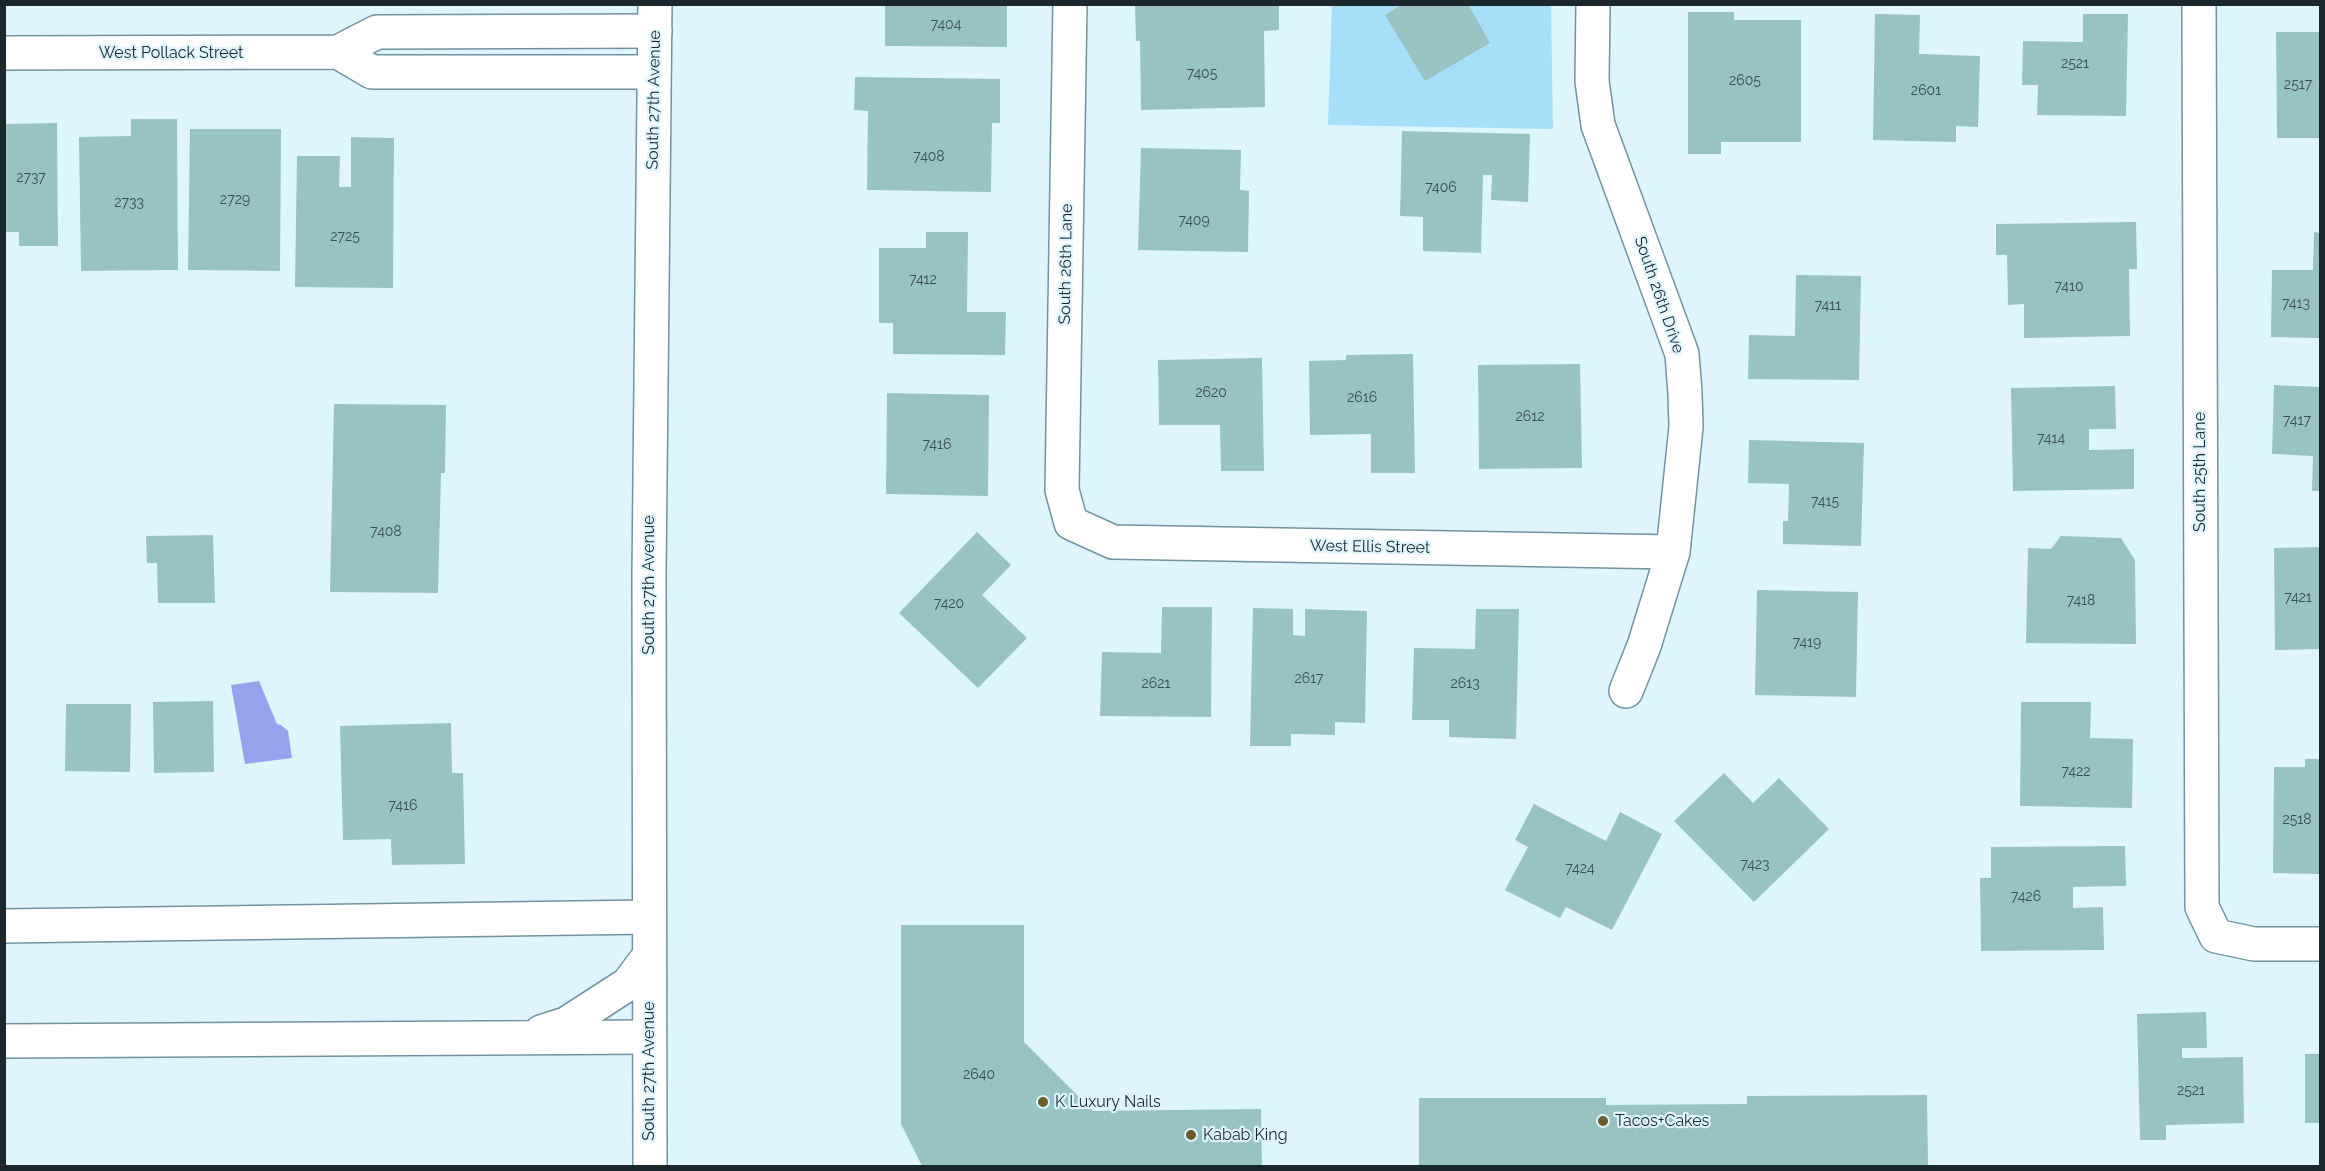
<!DOCTYPE html>
<html>
<head>
<meta charset="utf-8">
<style>
  body { margin:0 }
  #map { position:relative; width:2325px; height:1171px; overflow:hidden; background:#dff5fe; font-family:Raleway,sans-serif }
  canvas { display:block }
  .frame { position:absolute; inset:0; border:6px solid #1a282e; pointer-events:none }
</style>
</head>
<body>
<div id="map">
<canvas width="2325" height="1171"></canvas>
<div class="frame"></div>
</div>
<script>
const ctx = document.querySelector('canvas').getContext('2d');
ctx.lineJoin = 'round';
function paint(path, color) { ctx.fillStyle = color; ctx.fill(path, 'evenodd'); }
const toPath = rows => new Path2D(rows.map(r => 'M' + r).join(''));
function strokePath(path, color, width, dash) { ctx.strokeStyle = color; ctx.lineWidth = width; ctx.lineCap = dash ? 'butt' : 'round'; ctx.setLineDash(dash || []); ctx.stroke(path); }
function write(font, color, halo, rows, align = 'center') {
  ctx.font = font + ' Raleway,sans-serif'; ctx.lineWidth = 4.5; ctx.setLineDash([]); ctx.textBaseline = 'middle'; ctx.strokeStyle = halo; ctx.fillStyle = color; for (const [text, x, y, turn = 0] of rows) {
    ctx.save(); ctx.translate(x, y); ctx.rotate((+turn || 0) * Math.PI / 180); ctx.textAlign = isNaN(turn) ? turn : align; if (halo) ctx.strokeText(text, 0, 0); ctx.fillText(text, 0, 0); ctx.restore();
  }
}
const green = toPath([
  [1332,5,1551,5,1553,129,1328,125]
]);
const water = toPath([
  [259,681,277,724,281,725,288,731,292,758,245,764,231,685]
]);
const building = toPath([
  [885,4,1007,5,1007,47,885,46],
  [1135,4,1279,4,1279,30,1264,31,1265,107,1141,110,1140,41,1136,41],
  [1403,4,1468,4,1490,43,1425,81,1385,15],
  [1688,12,1734,12,1734,20,1801,20,1801,142,1721,142,1721,154,1688,154],
  [1875,14,1920,15,1919,54,1980,56,1978,127,1956,126,1956,142,1873,140],
  [2083,14,2128,14,2126,116,2037,115,2038,85,2022,85,2023,41,2083,42],
  [2276,32,2320,32,2320,138,2277,138],
  [855,77,1000,79,1000,123,992,123,991,192,867,190,868,111,854,110],
  [131,119,177,119,178,270,81,271,79,137,131,136],
  [57,123,58,246,19,246,19,232,4,232,4,124],
  [190,129,281,129,280,271,188,270],
  [1402,131,1530,134,1528,202,1491,200,1492,175,1483,175,1481,253,1423,251,1423,217,1400,216],
  [351,137,394,138,393,288,295,287,297,156,340,156,339,187,351,187],
  [1141,148,1241,150,1240,190,1249,191,1248,252,1138,250],
  [2136,222,2137,269,2129,269,2130,336,2024,338,2024,304,2008,305,2007,255,1996,255,1996,224],
  [926,232,968,232,967,312,1006,312,1005,355,893,354,893,323,879,323,879,248,926,248],
  [2314,232,2320,233,2320,338,2271,337,2272,270,2313,270],
  [1796,275,1861,276,1859,380,1748,379,1749,335,1795,336],
  [1413,354,1415,473,1371,473,1371,434,1310,435,1309,361,1346,360,1346,355],
  [1262,358,1264,471,1221,471,1220,425,1159,425,1158,360],
  [1580,364,1582,468,1479,469,1478,365],
  [2274,385,2320,387,2320,491,2312,491,2313,456,2272,454],
  [2115,386,2116,429,2089,429,2089,450,2134,449,2134,489,2013,491,2011,388],
  [887,393,989,395,988,496,886,494],
  [334,404,446,405,445,473,441,473,438,593,330,592],
  [1749,440,1864,443,1861,546,1783,544,1783,521,1788,521,1789,484,1748,483],
  [977,532,1011,565,982,595,1027,638,978,688,899,613],
  [213,535,215,603,158,603,157,563,147,563,146,536],
  [2061,536,2121,538,2135,560,2136,644,2026,643,2028,548,2051,549],
  [2320,547,2320,649,2275,650,2274,548],
  [1757,590,1858,592,1856,697,1755,695],
  [1162,607,1212,607,1211,717,1100,716,1102,652,1161,653],
  [1253,608,1293,609,1293,635,1305,636,1305,609,1367,611,1365,723,1335,722,1335,735,1291,734,1291,746,1250,746],
  [1476,609,1519,609,1516,739,1449,737,1449,720,1412,720,1414,648,1475,649],
  [213,701,214,772,154,773,153,702],
  [2021,702,2091,702,2090,738,2133,739,2132,808,2020,806],
  [66,704,131,704,130,772,65,771],
  [451,723,452,773,463,773,465,864,392,865,391,839,343,840,340,726],
  [2305,759,2320,759,2320,874,2273,873,2274,767,2305,767],
  [1724,773,1753,803,1779,778,1829,829,1754,902,1674,821],
  [1534,804,1606,841,1620,812,1662,834,1612,930,1566,907,1560,918,1505,890,1528,847,1515,840],
  [2125,846,2126,886,2073,887,2073,908,2103,907,2104,950,1981,951,1980,878,1991,878,1991,847],
  [901,925,1024,925,1024,1042,1093,1111,1261,1109,1262,1166,922,1166,901,1124],
  [2206,1012,2207,1048,2182,1048,2182,1058,2243,1057,2244,1123,2166,1125,2166,1140,2140,1140,2137,1014],
  [2305,1054,2320,1054,2320,1123,2305,1123],
  [1927,1095,1928,1166,1419,1166,1419,1098,1606,1098,1606,1105,1747,1104,1747,1096]
]);
const minor = toPath([
  [1070,4,1062,490,1071,523,1113,542,1673,552],
  [1593,4,1592,81,1598,125,1682,354,1685,393,1686,427,1673,552,1644,646,1626,691],
  [2199,4,2202,907,2216,936,2254,944,2320,944],
  [338,52,372,72,654,72],
  [4,53,338,52,377,32,655,31],
  [4,926,649,917],
  [541,1032,566,1024,628,984,649,956],
  [4,1041,649,1037]
]);
const major = toPath([
  [650,1166,649,573,655,4]
]);
const markers = [
  [1043,1102,6,"#695e2a"],
  [1603,1121,6,"#695e2a"],
  [1191,1135,6,"#695e2a"]
];
const numberNames = [
  ["7404",946,25],
  ["2521",2075,64],
  ["7405",1202,74],
  ["2605",1745,81],
  ["2517",2298,85],
  ["2601",1926,91],
  ["7408",929,157],
  ["2737",31,178],
  ["7406",1441,188],
  ["2729",235,200],
  ["2733",129,203],
  ["7409",1194,221],
  ["2725",345,237],
  ["7412",923,280],
  ["7410",2069,287],
  ["7413",2296,304],
  ["7411",1828,306],
  ["2620",1211,393],
  ["2616",1362,398],
  ["2612",1530,417],
  ["7417",2297,421],
  ["7414",2051,439],
  ["7416",937,445],
  ["7415",1825,502],
  ["7408",386,532],
  ["7421",2298,598],
  ["7418",2081,601],
  ["7420",949,604],
  ["7419",1807,643],
  ["2617",1309,679],
  ["2621",1156,684],
  ["2613",1465,684],
  ["7422",2076,772],
  ["7416",403,806],
  ["2518",2297,820],
  ["7423",1755,865],
  ["7424",1580,869],
  ["7426",2026,897],
  ["2640",979,1075],
  ["2521",2191,1091]
];
const streetNames = [
  ["West Pollack Street",171,53],
  ["South 27th Avenue",654,100,-89],
  ["South 26th Lane",1066,264,-89],
  ["South 26th Drive",1659,295,71],
  ["South 25th Lane",2200,472,-90],
  ["West Ellis Street",1370,547,1],
  ["South 27th Avenue",649,585,-90],
  ["South 27th Avenue",649,1071,-90]
];
const poiNames = [
  ["K Luxury Nails",1055,1102],
  ["Tacos+Cakes",1615,1121],
  ["Kabab King",1203,1135]
];
paint(green, '#a5e0f8');
paint(water, '#96a2ed');
paint(building, '#99c2c3');
strokePath(minor, '#7194a2', 36);
strokePath(major, '#7194a2', 36);
strokePath(minor, '#fff', 33);
strokePath(major, '#fff', 33);
for (const [x, y, r, color] of markers) { const dot = new Path2D(); dot.arc(x, y, r, 0, 2 * Math.PI); ctx.fillStyle = color; ctx.fill(dot); strokePath(dot, '#dff5fe', 2); }
write('14px', '#3a4e53', null, numberNames);
write('16px', '#1a282e', '#dff5fe', streetNames);
write('16px', '#1a282e', '#dff5fe', poiNames, 'left');
</script>
</body>
</html>
